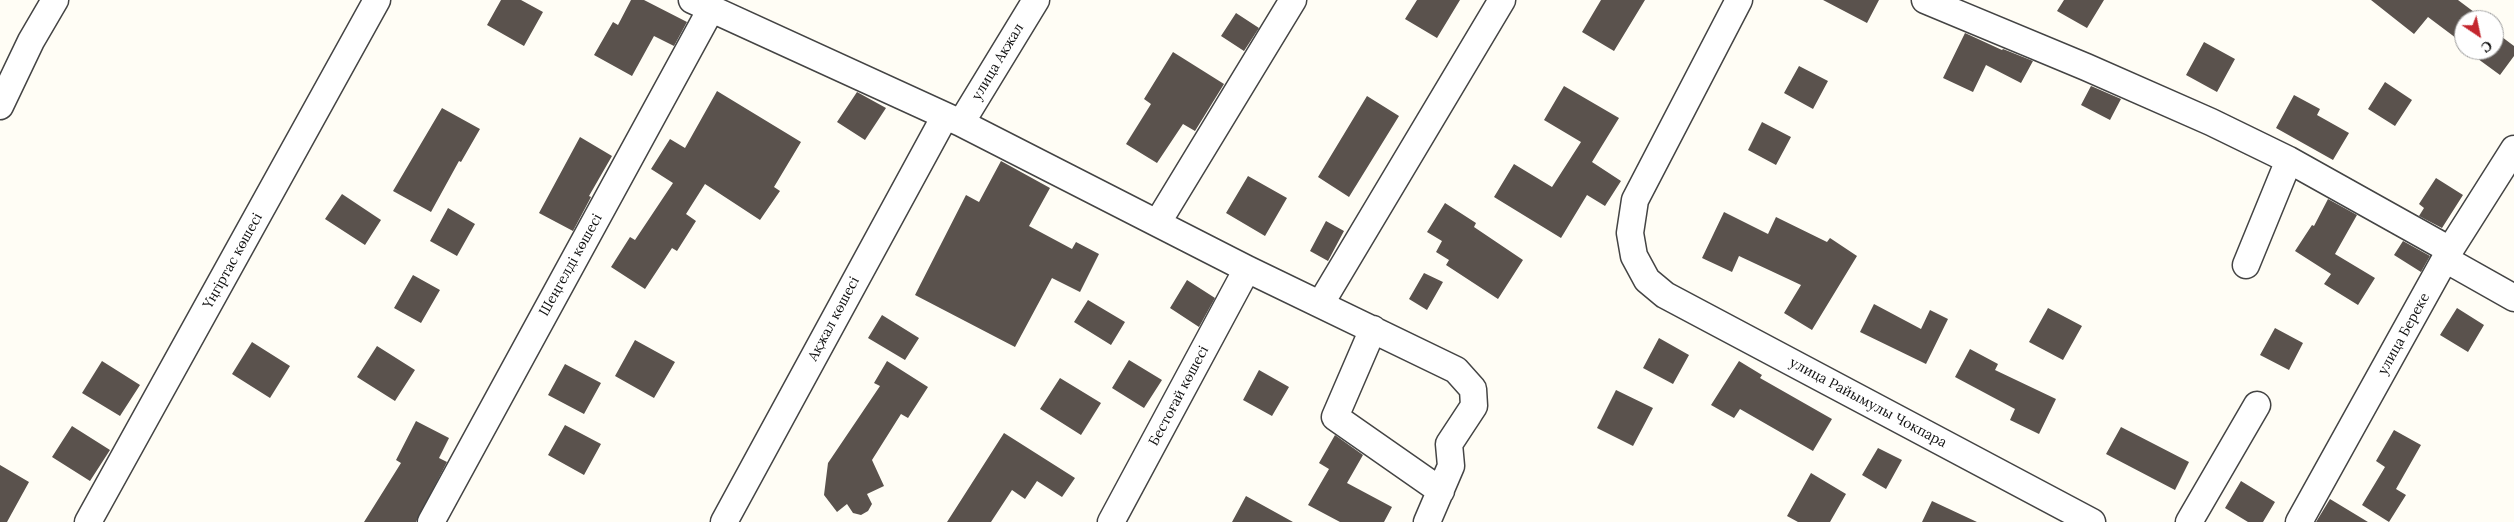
<!DOCTYPE html>
<html>
<head>
<meta charset="utf-8">
<style>
  body { margin:0 }
  #map { position:relative; width:2514px; height:522px; overflow:hidden; background:#fffdf5; font-family:Lora,serif }
  canvas { display:block }
  .north { position:absolute; left:2454px; top:10px; width:50px; height:50px; box-sizing:border-box; background:#fff; border:1px solid #a0a0a0; border-radius:50%; rotate:146deg; font-size:14px; font-weight:700; line-height:20px; text-align:center; color:#111 }
  .north::after { content:''; display:block; margin:auto; width:18px; height:22px; background:#c4262e; clip-path:polygon(50% 0,100% 100%,50% 72%,0 100%) }
</style>
</head>
<body>
<div id="map">
<canvas width="2514" height="522"></canvas>
<div class="north">С</div>
</div>
<script>
const ctx = document.querySelector('canvas').getContext('2d');
ctx.lineJoin = 'round';
function paint(path, color) { ctx.fillStyle = color; ctx.fill(path, 'evenodd'); }
const toPath = rows => new Path2D(rows.map(r => 'M' + r).join(''));
function strokePath(path, color, width, dash) { ctx.strokeStyle = color; ctx.lineWidth = width; ctx.lineCap = dash ? 'butt' : 'round'; ctx.setLineDash(dash || []); ctx.stroke(path); }
function write(font, color, halo, rows, align = 'center') {
  ctx.font = font + ' Lora,serif'; ctx.lineWidth = 5; ctx.setLineDash([]); ctx.textBaseline = 'middle'; ctx.strokeStyle = halo; ctx.fillStyle = color; for (const [text, x, y, turn = 0] of rows) {
    ctx.save(); ctx.translate(x, y); ctx.rotate((+turn || 0) * Math.PI / 180); ctx.textAlign = isNaN(turn) ? turn : align; if (halo) ctx.strokeText(text, 0, 0); ctx.fillText(text, 0, 0); ctx.restore();
  }
}
const building = toPath([
  [501,0,521,0,543,12,524,46,487,25],
  [631,0,644,0,687,22,674,46,654,36,632,76,594,55,613,22,618,25],
  [1417,0,1460,0,1437,38,1405,19],
  [1601,0,1645,0,1614,51,1582,32],
  [1823,0,1879,0,1867,23],
  [2064,0,2104,0,2087,28,2057,11],
  [2371,0,2458,0,2478,15,2476,17,2479,20,2464,20,2464,44,2428,17,2414,34],
  [1236,13,1259,28,1244,51,1221,36],
  [2494,31,2514,46,2514,56,2500,75,2474,56,2476,53,2472,50,2494,50],
  [1965,33,2002,50,2003,49,2033,61,2021,83,1986,65,1973,92,1943,78],
  [2204,42,2235,59,2217,92,2186,75],
  [1173,52,1224,84,1195,131,1183,124,1157,163,1126,144,1151,104,1144,99],
  [1799,66,1828,81,1813,109,1784,93],
  [2385,82,2412,100,2395,126,2368,109],
  [1564,86,1619,118,1592,162,1621,181,1605,206,1587,195,1561,238,1494,197,1514,164,1552,187,1581,142,1544,120],
  [2091,86,2121,99,2110,120,2081,105],
  [717,91,801,142,774,187,780,191,760,220,705,184,686,214,696,221,677,251,672,248,645,289,611,267,630,237,635,240,673,183,651,169,670,139,685,148],
  [857,92,886,108,865,140,837,122],
  [2294,95,2320,109,2317,115,2349,133,2333,160,2276,128],
  [1367,96,1399,116,1349,197,1318,177],
  [442,108,480,129,461,162,459,161,431,212,393,191],
  [1762,122,1791,137,1776,165,1748,150],
  [580,137,612,156,589,196,591,197,573,231,539,213],
  [1001,161,1050,188,1029,226,1072,249,1076,242,1099,254,1080,292,1052,278,1015,347,915,295,966,195,979,202],
  [1248,176,1287,198,1265,236,1226,213],
  [2436,178,2463,195,2442,228,2419,216,2424,208,2419,204],
  [342,194,381,220,365,245,325,219],
  [2328,199,2357,215,2335,254,2375,278,2358,305,2324,284,2331,274,2295,251,2312,225,2314,226],
  [1445,203,1476,223,1474,227,1523,260,1498,299,1446,265,1449,260,1436,252,1442,241,1427,232],
  [448,208,475,224,457,256,430,241],
  [1724,212,1768,234,1776,217,1827,242,1830,238,1857,256,1812,330,1784,313,1801,285,1739,256,1732,272,1702,258],
  [1326,221,1344,231,1328,261,1310,251],
  [2403,241,2430,256,2421,272,2394,255],
  [1424,273,1443,282,1427,310,1409,299],
  [413,275,440,290,421,323,394,308],
  [1187,280,1215,298,1199,327,1170,308],
  [1088,300,1125,322,1111,345,1074,322],
  [1874,304,1921,329,1930,310,1948,319,1926,364,1860,332],
  [2048,308,2082,326,2063,360,2029,342],
  [2457,308,2484,325,2468,352,2440,335],
  [882,315,919,338,905,360,868,338],
  [2275,328,2303,343,2289,370,2260,355],
  [1659,338,1689,355,1673,384,1643,368],
  [635,340,675,362,654,398,615,376],
  [252,342,290,366,270,398,232,374],
  [377,346,415,370,395,401,357,377],
  [1970,349,1998,364,1995,370,2056,399,2039,434,2010,420,2015,409,1955,377],
  [1129,360,1162,380,1144,408,1112,388],
  [102,361,140,385,120,416,82,393],
  [887,361,928,387,908,418,901,414,872,460,884,486,867,494,872,504,868,511,861,515,853,513,847,504,837,512,824,495,828,463,880,386,874,383],
  [1739,361,1762,375,1760,378,1832,419,1813,451,1740,409,1734,418,1711,405],
  [565,364,601,383,584,414,548,395],
  [1259,370,1289,387,1272,416,1243,400],
  [1060,378,1101,403,1081,435,1040,409],
  [1616,390,1653,408,1633,446,1597,428],
  [416,421,449,438,439,458,447,462,416,522,364,522,401,463,396,460],
  [565,425,601,444,584,475,548,455],
  [72,426,110,450,90,481,52,457],
  [2121,427,2189,462,2175,490,2106,454],
  [2394,430,2421,445,2396,489,2406,495,2389,522,2362,505,2385,467,2376,461],
  [1004,433,1075,478,1062,497,1037,481,1025,499,1012,490,991,522,947,522],
  [1335,435,1363,455,1347,483,1392,507,1384,522,1340,522,1308,505,1329,469,1319,463],
  [1878,448,1902,460,1886,489,1862,475],
  [0,465,29,482,7,522,0,522],
  [1811,473,1846,494,1830,522,1798,522,1787,516],
  [2241,481,2275,502,2263,522,2248,522,2225,508],
  [1246,496,1293,522,1232,522],
  [2330,499,2368,522,2316,522],
  [1932,501,1977,522,1922,522]
]);
const minor = toPath([
  [692,0,961,123,1247,269,1456,370,1473,389,1474,406,1449,444,1451,466,1427,522],
  [1739,0,1635,200,1630,233,1634,256,1647,280,1665,295,2092,522],
  [1925,0,2086,67,2211,122,2289,160,2450,250],
  [0,106,31,41,55,0],
  [961,123,1036,0],
  [1158,222,1293,0],
  [2445,259,2514,298],
  [2246,265,2289,160],
  [1321,303,1502,0],
  [1373,329,1335,417,1441,491],
  [88,522,377,0],
  [431,522,711,9],
  [724,522,945,116],
  [1111,522,1247,269],
  [2189,522,2257,405],
  [2299,522,2450,250,2514,149]
]);
const streetNames = [
  ["улица Акжал",998,62,-59],
  ["Үңгіртас көшесі",233,261,-61],
  ["Шеңгелді көшесі",571,265,-61],
  ["Ақжал көшесі",834,319,-62],
  ["улица Береке",2404,334,-61],
  ["Бестоғай көшесі",1179,396,-62],
  ["улица Райымулы Чокпара",1868,403,28]
];
paint(building, '#5a524d');
strokePath(minor, '#444', 29);
strokePath(minor, '#fff', 26);
write('14px', '#111', '#fff', streetNames);
</script>
</body>
</html>
